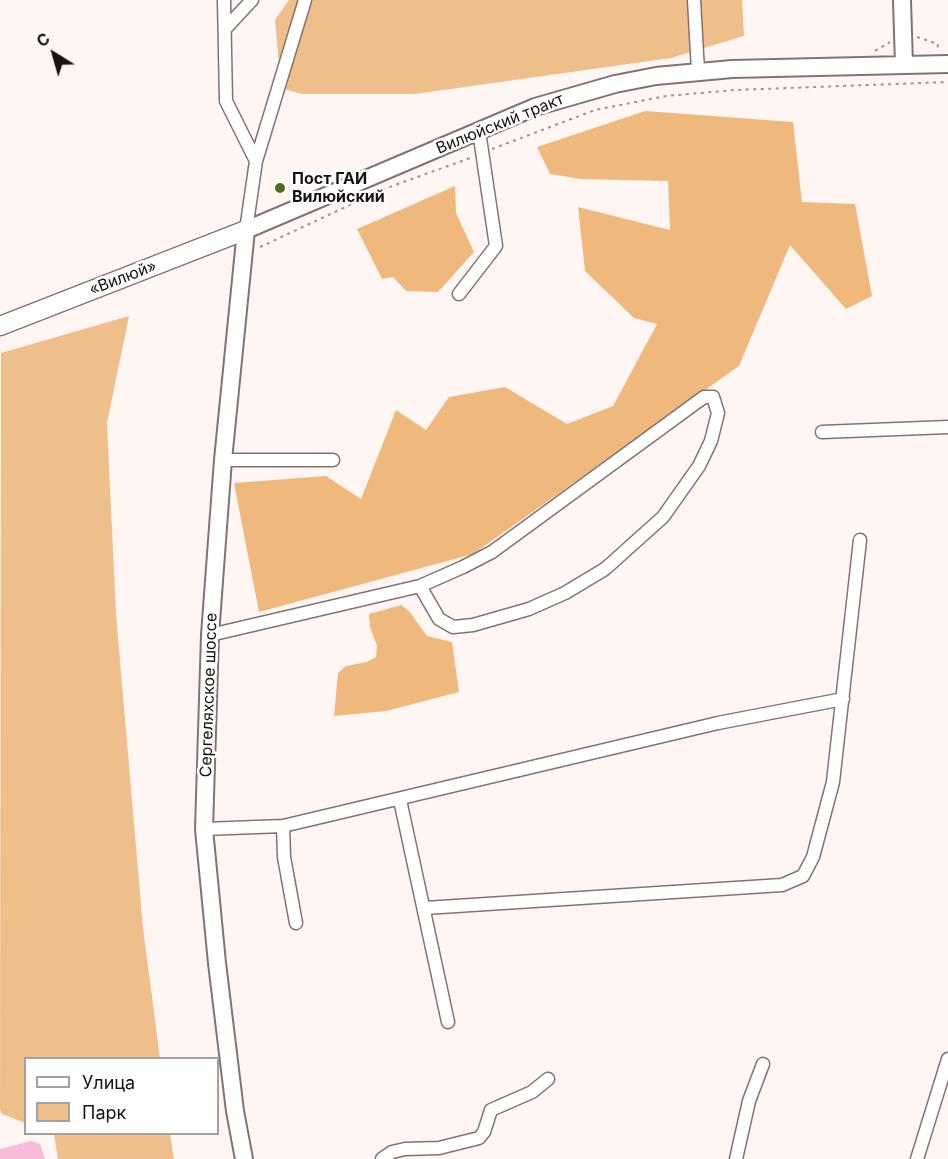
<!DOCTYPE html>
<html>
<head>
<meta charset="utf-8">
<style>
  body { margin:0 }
  #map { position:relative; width:948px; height:1159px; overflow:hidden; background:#fff5f3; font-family:Inter,sans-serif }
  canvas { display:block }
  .legend { position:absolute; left:24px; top:1057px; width:195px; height:78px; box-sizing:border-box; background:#fff; border:2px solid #a2a1a0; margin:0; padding:8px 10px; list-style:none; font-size:18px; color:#171312 }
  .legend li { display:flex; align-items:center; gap:12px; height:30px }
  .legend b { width:30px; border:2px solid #a2a1a0 }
  .north { position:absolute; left:24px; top:24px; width:60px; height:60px; -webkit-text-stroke:4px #fff; paint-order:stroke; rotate:323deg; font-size:16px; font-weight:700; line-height:24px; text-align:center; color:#171312 }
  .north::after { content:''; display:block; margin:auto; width:21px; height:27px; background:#171312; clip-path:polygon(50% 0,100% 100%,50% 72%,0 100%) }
</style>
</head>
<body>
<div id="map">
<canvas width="948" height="1159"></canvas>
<ul class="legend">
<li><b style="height:8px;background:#fff"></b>Улица</li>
<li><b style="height:16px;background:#eebf8a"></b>Парк</li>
</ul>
<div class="north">С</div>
</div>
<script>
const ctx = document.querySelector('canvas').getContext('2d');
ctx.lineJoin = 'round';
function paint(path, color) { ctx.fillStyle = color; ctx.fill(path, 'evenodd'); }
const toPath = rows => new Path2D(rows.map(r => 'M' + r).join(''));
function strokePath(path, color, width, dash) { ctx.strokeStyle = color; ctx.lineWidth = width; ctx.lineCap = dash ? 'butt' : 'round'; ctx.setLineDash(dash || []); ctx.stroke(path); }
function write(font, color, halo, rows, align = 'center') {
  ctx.font = font + ' Inter,sans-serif'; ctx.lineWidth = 5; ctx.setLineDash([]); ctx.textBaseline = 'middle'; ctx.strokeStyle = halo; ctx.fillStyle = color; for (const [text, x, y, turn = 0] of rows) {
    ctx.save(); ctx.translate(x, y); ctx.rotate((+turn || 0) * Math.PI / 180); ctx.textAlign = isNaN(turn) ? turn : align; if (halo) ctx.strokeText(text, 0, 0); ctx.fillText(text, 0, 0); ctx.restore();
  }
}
const green = toPath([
  [289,0,742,0,744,36,671,58,415,94,301,94,281,88,275,20],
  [129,316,107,423,116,614,143,928,160,1058,26,1058,25,1123,2,1114,0,1110,1,353],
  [54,1134,170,1134,174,1159,58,1159]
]);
const forest = toPath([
  [645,111,793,122,802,202,855,204,872,296,846,309,790,245,739,366,473,554,259,612,234,483,326,476,361,499,396,410,426,430,449,397,505,387,567,424,613,406,657,324,634,318,585,271,578,207,670,230,668,181,581,179,550,174,537,147],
  [455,186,456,213,474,252,438,292,406,291,393,277,382,279,357,229],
  [401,605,409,611,427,636,452,642,459,692,386,711,334,716,338,673,346,666,367,662,376,657,377,646,370,627,369,614]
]);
const water = toPath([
  [31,1141,40,1144,45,1159,0,1159,0,1149]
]);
const path = toPath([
  [917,37,938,44,937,51],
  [875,51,890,42],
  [492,149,595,110,666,96,735,90,948,82],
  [260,247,384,189,473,157]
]);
const minor = toPath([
  [224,0,226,101,256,161],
  [694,0,698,71],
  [226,28,252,0],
  [246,230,256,161,305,0],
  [459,294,496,246,479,131],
  [822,432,948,427],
  [223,460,333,460],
  [210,635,420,586,463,567,492,552,704,397,713,397,718,413,711,441,699,466,663,517,605,569,565,593,529,609,473,625,453,627,439,619,420,586],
  [400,800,448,1022],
  [283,826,284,857,296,923],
  [204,829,283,826,718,723,843,699],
  [425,908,782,885,803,876,813,857,833,782,860,540],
  [382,1159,392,1152,405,1149,439,1148,479,1138,484,1132,491,1110,532,1092,548,1079],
  [736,1159,749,1101,763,1064],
  [917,1159,948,1059]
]);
const major = toPath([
  [902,0,904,65],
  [244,1159,235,1111,217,963,204,829,210,635,223,460,246,230,535,107,615,84,656,76,732,69,948,64]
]);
const highway = toPath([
  [0,326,246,230]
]);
const markers = [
  [280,188,6,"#4f6d23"]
];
const streetNames = [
  ["Вилюйский тракт",500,124,-22],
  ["«Вилюй»",123,278,-21],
  ["Сергеляхское шоссе",209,695,-88]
];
const poiNames = [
  ["Пост ГАИ",292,179],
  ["Вилюйский",292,197]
];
paint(green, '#eebf8a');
paint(forest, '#efb97d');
paint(water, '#f8bbd8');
strokePath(minor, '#807472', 15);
strokePath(major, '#807472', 20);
strokePath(highway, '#807472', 21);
strokePath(path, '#9b9392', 2, [3, 4.5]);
strokePath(minor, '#fff', 12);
strokePath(major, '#fff', 16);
strokePath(highway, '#fff', 18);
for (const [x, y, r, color] of markers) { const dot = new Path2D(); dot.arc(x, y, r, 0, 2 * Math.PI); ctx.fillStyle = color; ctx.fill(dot); strokePath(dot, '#fff', 2); }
write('16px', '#171312', '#fff', streetNames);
write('bold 16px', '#171312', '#fff', poiNames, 'left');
</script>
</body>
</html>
